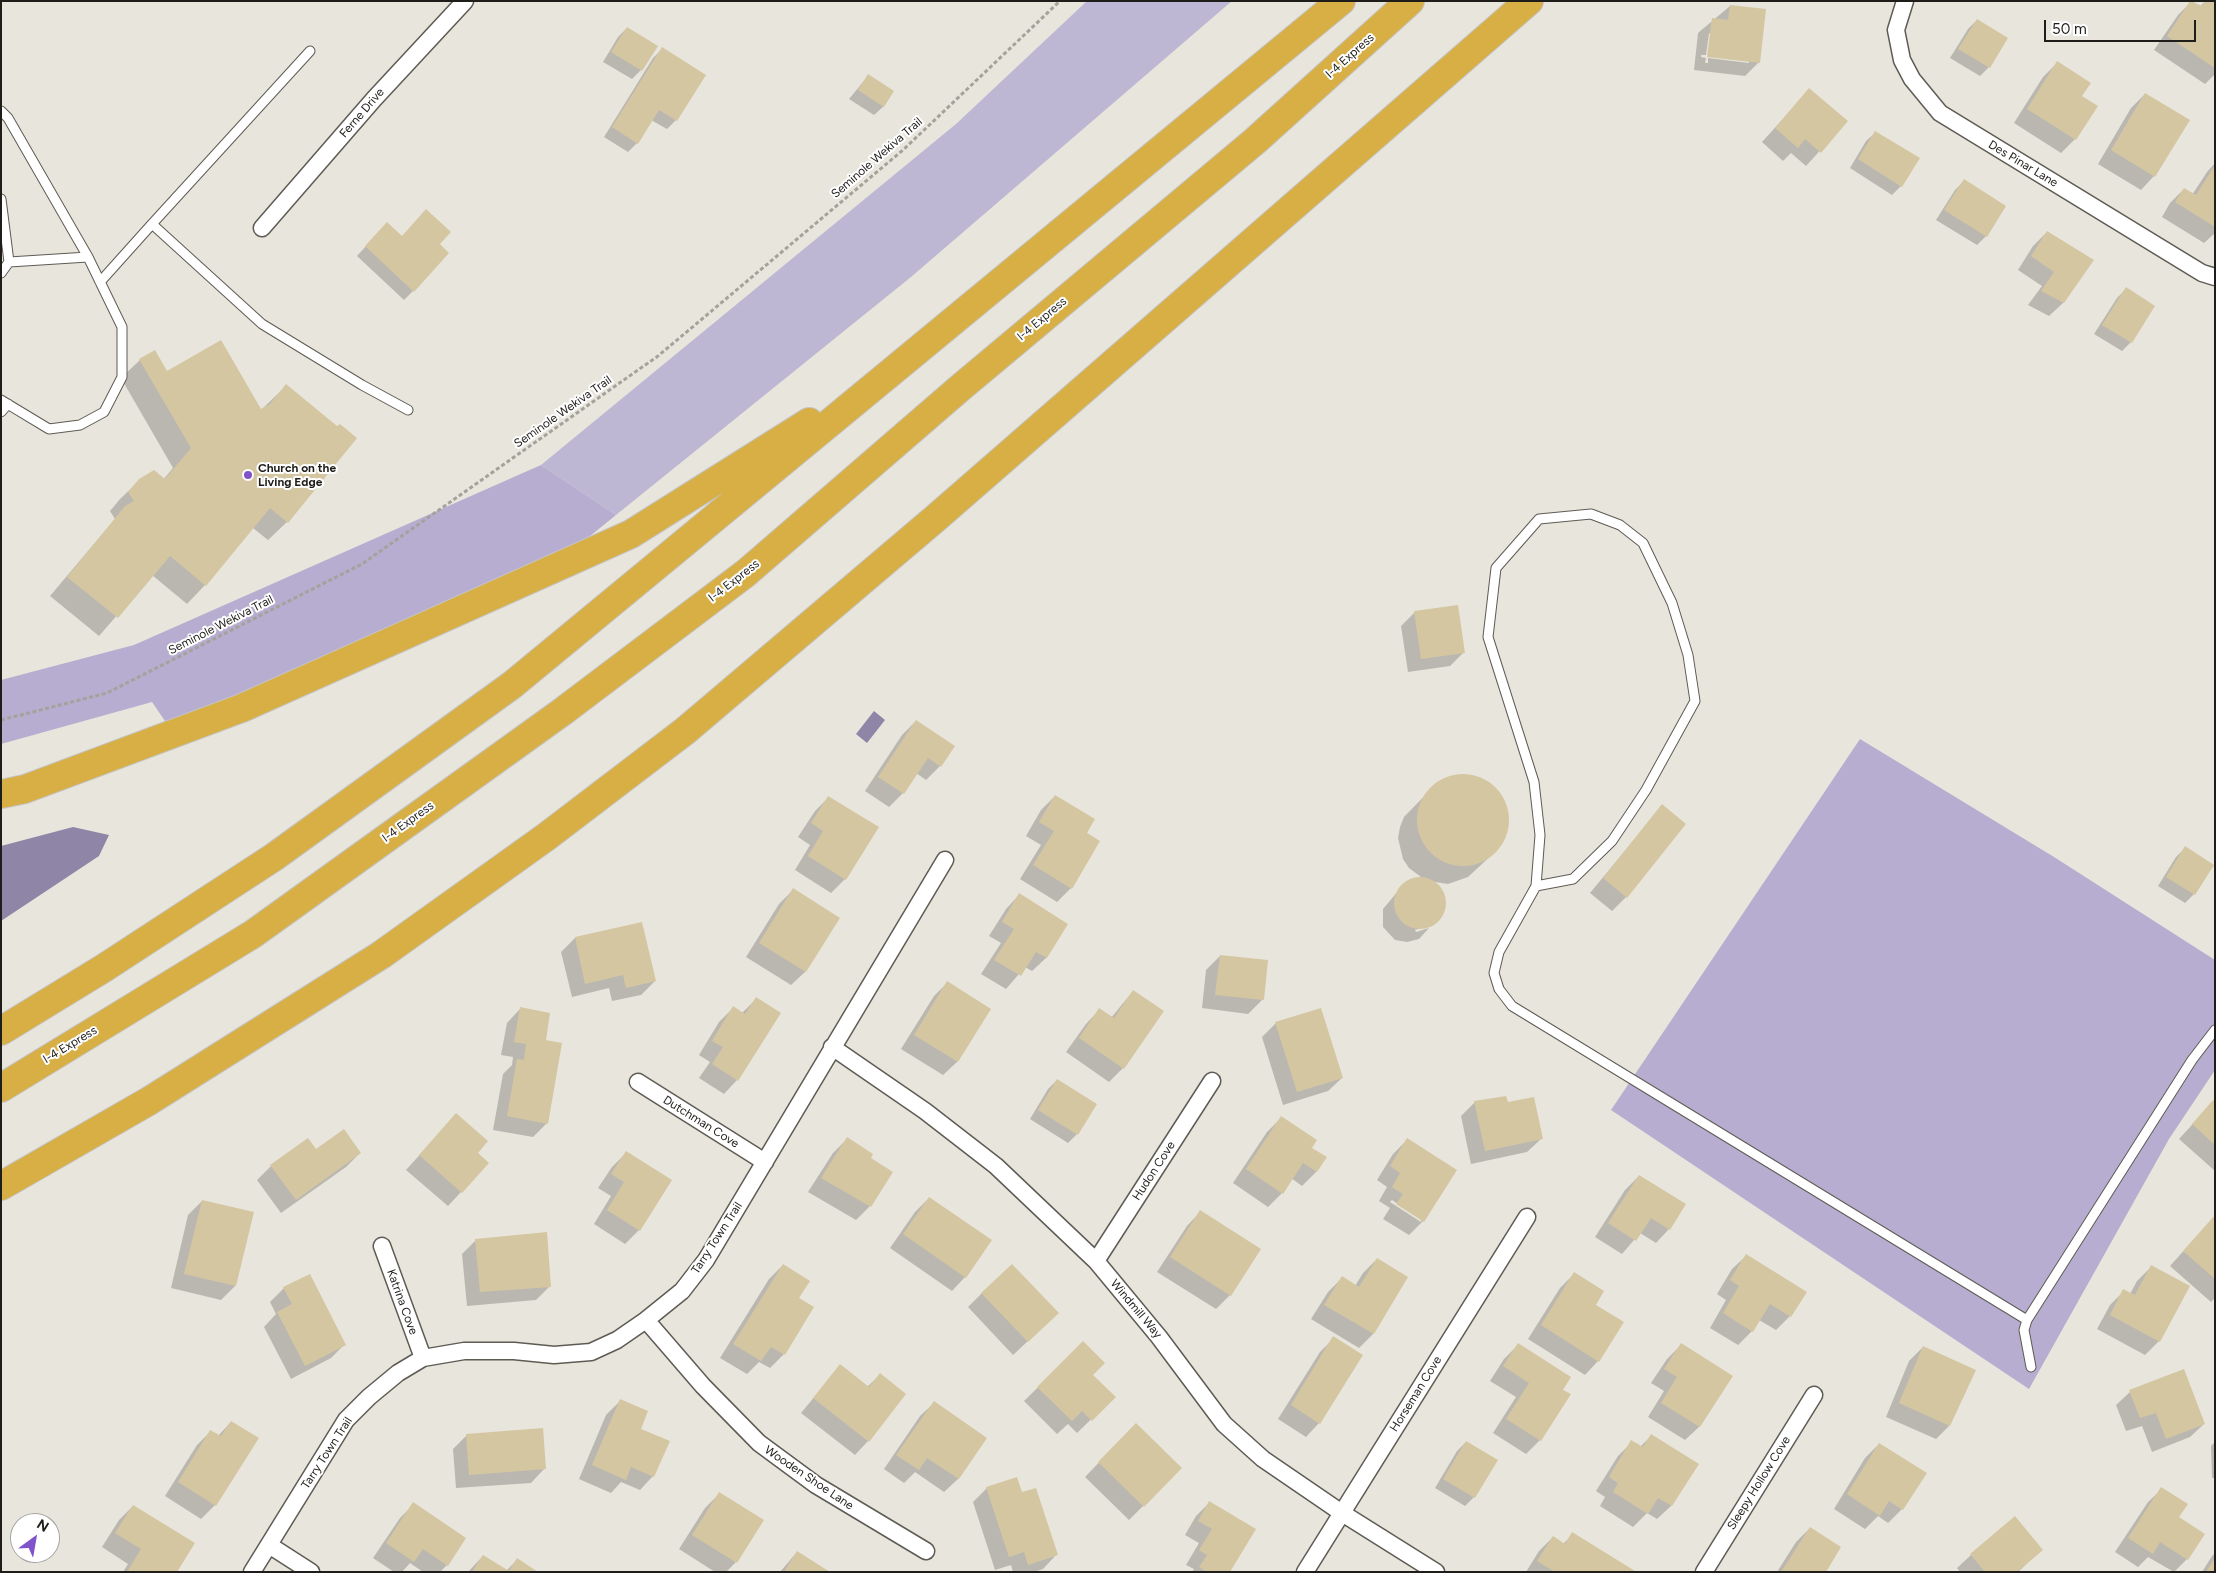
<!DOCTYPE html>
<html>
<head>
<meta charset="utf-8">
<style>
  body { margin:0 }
  #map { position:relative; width:2216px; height:1573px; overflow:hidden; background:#e8e5dc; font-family:Figtree,sans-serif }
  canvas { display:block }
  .frame { position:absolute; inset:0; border:2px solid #1e1d1a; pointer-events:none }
  .north { position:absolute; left:10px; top:1513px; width:50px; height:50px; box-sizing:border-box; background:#fff; border:1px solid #a5a5a3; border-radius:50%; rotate:32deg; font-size:14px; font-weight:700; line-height:20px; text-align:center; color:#1e1d1a }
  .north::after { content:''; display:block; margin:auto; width:18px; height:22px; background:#8053cb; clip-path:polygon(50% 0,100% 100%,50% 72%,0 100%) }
  .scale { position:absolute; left:2044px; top:20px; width:152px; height:22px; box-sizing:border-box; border:2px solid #1e1d1a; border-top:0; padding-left:6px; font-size:15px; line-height:18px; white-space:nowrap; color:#1e1d1a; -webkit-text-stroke:4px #fff; paint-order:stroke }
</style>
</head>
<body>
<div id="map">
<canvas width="2216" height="1573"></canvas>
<div class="frame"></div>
<div class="north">N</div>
<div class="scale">50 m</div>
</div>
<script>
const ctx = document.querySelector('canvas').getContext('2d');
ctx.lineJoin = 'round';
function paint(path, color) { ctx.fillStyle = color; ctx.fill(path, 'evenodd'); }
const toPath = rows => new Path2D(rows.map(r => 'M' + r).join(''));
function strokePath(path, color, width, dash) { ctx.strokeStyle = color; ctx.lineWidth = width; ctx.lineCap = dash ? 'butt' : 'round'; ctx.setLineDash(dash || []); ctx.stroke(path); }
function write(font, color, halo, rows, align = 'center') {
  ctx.font = font + ' Figtree,sans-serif'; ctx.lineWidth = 4; ctx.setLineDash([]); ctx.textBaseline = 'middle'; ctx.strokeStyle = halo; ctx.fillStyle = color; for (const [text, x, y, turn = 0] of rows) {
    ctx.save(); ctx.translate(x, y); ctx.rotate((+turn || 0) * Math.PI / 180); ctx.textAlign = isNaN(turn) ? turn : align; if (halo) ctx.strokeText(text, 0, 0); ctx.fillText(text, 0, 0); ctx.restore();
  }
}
const green = toPath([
  [1087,1,1232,1,911,277,616,515,541,465,956,124]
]);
const forest = toPath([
  [541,465,616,515,579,545,239,697,167,724,152,702,1,744,1,680,134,645],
  [1860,739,2054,857,2215,960,2215,1070,2169,1139,2029,1389,1611,1110]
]);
const water = toPath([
  [874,711,885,720,867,743,856,734],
  [73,827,109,835,99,856,1,921,1,846]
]);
const shadow = toPath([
  [2192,1,2200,7,2205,1,2215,1,2215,74,2205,84,2154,50,2178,15],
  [1730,6,1759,62,1745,76,1694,70,1698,33],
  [1709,33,1749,60,1749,63,1708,58,1708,63,1705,63,1706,58,1701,57,1701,55,1706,55],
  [1977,20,2007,38,1989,67,1980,76,1950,58,1968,29],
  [627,28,656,46,641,70,632,79,603,62,618,37],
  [662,49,704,75,676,120,667,129,651,120,637,143,628,152,604,137,653,58],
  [2057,63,2080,97,2075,139,2061,153,2014,123,2043,77],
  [868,76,884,106,874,115,849,99],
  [1809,90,1846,122,1806,166,1791,153,1783,161,1762,142],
  [2145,94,2154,176,2141,190,2098,164,2131,108],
  [1876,132,1901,186,1892,195,1850,168,1866,141],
  [2215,163,2215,233,2204,243,2162,217,2170,203,2184,189,2192,195,2207,172],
  [1964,181,1986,236,1977,245,1936,220,1955,190],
  [2047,232,2092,260,2063,303,2049,316,2028,305,2042,286,2018,270,2033,246],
  [378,233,438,244,413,291,404,300,357,256],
  [2126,289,2154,306,2131,342,2122,351,2094,334,2117,298],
  [140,360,260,411,286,386,337,427,356,439,287,522,268,540,253,528,205,585,187,604,152,575,99,636,50,596,115,519,110,511,120,499,140,480,163,480,173,468,121,378],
  [1415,612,1464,652,1450,666,1408,672,1401,626],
  [916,721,940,766,926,780,916,773,903,793,889,807,865,791,902,735],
  [1459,775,1470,775,1490,783,1504,800,1507,810,1507,832,1496,851,1468,877,1448,884,1429,881,1441,892,1444,909,1430,927,1430,925,1415,930,1416,932,1429,928,1419,939,1407,942,1395,940,1383,927,1383,909,1404,884,1409,881,1425,880,1409,868,1403,859,1398,838,1400,827,1404,817,1438,782],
  [1055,796,1085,834,1071,888,1057,902,1020,879,1041,845,1026,836,1041,810],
  [829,797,845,879,831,893,795,870,810,845,798,837,815,811],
  [1662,806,1626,897,1612,911,1590,893],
  [2185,848,2194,894,2185,903,2158,886,2176,857],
  [793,890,838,918,805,972,791,985,746,957,779,904],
  [1019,895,1067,924,1046,958,1032,971,1025,967,1006,989,981,974,1001,943,989,936,1006,909],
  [641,923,655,981,641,995,612,1001,609,988,572,997,561,952,575,938],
  [1220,956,1262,1000,1248,1014,1202,1008,1206,970],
  [947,983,990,1009,957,1062,943,1075,901,1049,934,996],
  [1133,991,1162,1011,1123,1068,1109,1082,1066,1052,1086,1024,1099,1010,1111,1018],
  [756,999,737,1080,724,1094,699,1078,710,1062,699,1055,719,1022,733,1008,742,1013],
  [520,1009,544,1041,547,1123,533,1137,493,1130,503,1074,512,1065,513,1057,501,1055,507,1023],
  [1276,1023,1342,1078,1328,1091,1283,1105,1262,1037],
  [1057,1080,1077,1134,1068,1143,1030,1119,1048,1089],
  [1475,1102,1507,1103,1541,1139,1527,1152,1471,1164,1461,1116],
  [2213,1102,2215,1104,2215,1171,2179,1139],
  [1281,1118,1310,1148,1325,1158,1316,1172,1302,1186,1291,1178,1282,1193,1268,1207,1233,1183,1267,1132],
  [443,1129,476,1153,461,1192,448,1206,406,1170],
  [847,1139,869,1158,891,1172,870,1206,856,1220,808,1192,833,1153],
  [1407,1140,1423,1221,1409,1235,1383,1219,1390,1208,1379,1201,1387,1187,1377,1180,1393,1154],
  [1392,1200,1421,1219,1421,1222,1390,1202],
  [315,1151,360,1153,346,1167,281,1213,257,1180,271,1166],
  [626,1153,639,1230,625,1244,594,1224,611,1196,598,1188,612,1167],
  [1639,1176,1669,1229,1656,1243,1640,1233,1622,1254,1595,1237,1625,1190],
  [929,1198,965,1277,952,1291,890,1248,915,1212],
  [202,1201,235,1286,221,1300,171,1288,188,1215],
  [1200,1212,1230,1295,1216,1309,1157,1272,1187,1226],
  [2215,1216,2215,1298,2211,1302,2170,1266],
  [476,1240,550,1286,536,1300,467,1306,462,1254],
  [1746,1256,1790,1316,1776,1330,1759,1320,1752,1331,1738,1345,1710,1328,1726,1300,1717,1294,1732,1269],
  [1377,1259,1407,1278,1373,1334,1359,1348,1311,1319,1328,1292,1342,1278,1355,1286,1363,1273],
  [783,1265,797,1299,812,1308,784,1354,770,1368,759,1362,747,1374,720,1358,769,1279],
  [2151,1267,2159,1341,2145,1355,2097,1329,2110,1305,2124,1291,2130,1294,2137,1281],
  [1574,1274,1594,1305,1598,1361,1585,1375,1528,1339,1560,1288],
  [284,1288,345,1344,331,1358,291,1379,264,1327,276,1314,270,1302],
  [982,1293,1043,1327,1013,1355,968,1307],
  [1334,1338,1319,1423,1306,1437,1278,1419,1320,1352],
  [1083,1343,1092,1375,1114,1397,1077,1433,1068,1424,1057,1434,1024,1401],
  [1518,1345,1562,1390,1540,1440,1526,1454,1493,1433,1516,1397,1490,1381,1504,1359],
  [1681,1345,1731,1377,1699,1427,1685,1440,1648,1417,1664,1391,1651,1383,1667,1359],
  [1923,1347,1949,1426,1936,1439,1886,1417,1909,1361],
  [840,1366,867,1387,880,1375,868,1441,855,1455,801,1413],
  [2130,1392,2204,1424,2190,1437,2152,1452,2142,1426,2126,1431,2116,1405],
  [620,1401,639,1429,653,1476,640,1490,621,1482,611,1493,579,1479,606,1415],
  [934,1403,985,1438,958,1479,944,1492,915,1472,904,1483,884,1469,920,1416],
  [231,1422,215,1505,201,1519,165,1496,197,1445,211,1431,218,1436],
  [1136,1424,1181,1468,1129,1520,1085,1477],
  [467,1435,544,1469,531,1483,456,1488,453,1449],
  [1651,1436,1697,1465,1671,1506,1657,1519,1647,1513,1633,1527,1600,1506,1605,1497,1596,1491,1618,1456,1632,1442,1640,1447],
  [1466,1442,1474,1497,1465,1506,1435,1488,1457,1451],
  [2215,1442,2215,1478,2212,1478,2211,1446],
  [1879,1444,1902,1509,1888,1523,1878,1516,1865,1529,1834,1509,1865,1458],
  [987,1488,1056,1555,1043,1569,1034,1572,1013,1572,1011,1565,995,1570,973,1502],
  [2162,1489,2177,1518,2187,1559,2174,1572,2148,1557,2138,1567,2115,1552,2148,1502],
  [719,1494,736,1562,726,1572,715,1572,679,1549,705,1508],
  [1210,1502,1229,1572,1192,1572,1194,1569,1186,1565,1199,1543,1185,1535,1196,1516],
  [414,1504,447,1565,440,1572,423,1572,410,1563,402,1572,394,1572,373,1558,400,1518],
  [133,1506,176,1572,123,1572,128,1564,102,1547,119,1520],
  [1810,1528,1824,1572,1777,1572,1796,1542],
  [1573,1534,1633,1572,1526,1572,1539,1551,1553,1537,1563,1544],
  [2041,1550,2018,1572,1960,1572,1957,1568,1971,1555],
  [797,1552,828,1572,780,1572],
  [2215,1553,2215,1572,2202,1572,2212,1556],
  [483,1556,506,1571,517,1560,536,1572,468,1572]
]);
const building = toPath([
  [2190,1,2202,6,2205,1,2215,1,2215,68,2167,36],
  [1730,5,1766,9,1760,63,1707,57,1712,18,1728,20],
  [1977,19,2008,38,1990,68,1958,49],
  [627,27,658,46,642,71,611,52],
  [662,47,706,75,677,121,659,110,638,144,612,127],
  [2057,61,2091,83,2082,96,2098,106,2076,140,2027,109],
  [868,74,894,91,884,107,858,90],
  [1809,88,1848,121,1821,153,1805,139,1798,148,1775,128],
  [2145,93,2190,120,2155,177,2111,150],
  [1875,131,1920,158,1902,187,1858,159],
  [2215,165,2215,227,2175,202,2184,188,2196,195],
  [1964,179,2006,206,1987,237,1944,210],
  [426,209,451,232,440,244,449,253,414,292,365,246,387,222,402,236],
  [2047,231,2094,260,2064,303,2041,291,2054,272,2031,256],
  [2126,287,2155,306,2132,343,2102,325],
  [221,340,261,409,270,404,286,384,337,426,340,424,357,438,288,523,270,508,206,586,170,556,118,618,67,577,125,506,134,501,128,492,139,479,154,470,165,479,191,448,139,359,155,350,167,371],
  [1458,605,1465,653,1421,659,1414,611],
  [916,720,955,746,941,767,928,758,904,794,878,777],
  '1417 820a46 46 0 1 1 92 0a46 46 0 1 1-92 0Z',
  [1055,795,1095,819,1087,833,1100,841,1072,889,1033,865,1054,831,1039,822],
  [828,796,879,827,846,880,808,856,823,831,811,823],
  [1662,804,1686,824,1627,898,1603,878],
  [2185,846,2214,865,2195,895,2166,877],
  '1394 903a26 26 0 1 1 52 0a26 26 0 1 1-52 0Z',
  [793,888,840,918,806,972,759,943],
  [1019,893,1068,924,1047,958,1036,952,1021,976,994,960,1014,929,1002,922],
  [642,922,656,981,626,988,623,975,585,984,575,937],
  [1220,955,1268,960,1264,1000,1215,995],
  [947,981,991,1009,958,1062,914,1035],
  [1133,990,1164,1011,1124,1069,1079,1038,1099,1008,1114,1018],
  [756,997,781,1013,738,1081,712,1064,723,1047,712,1041,733,1006,745,1014],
  [520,1007,550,1013,546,1040,562,1043,548,1124,507,1116,517,1059,524,1060,526,1044,514,1042],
  [1321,1008,1343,1078,1297,1092,1275,1022],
  [1057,1079,1097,1104,1078,1135,1038,1110],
  [1506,1096,1508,1102,1534,1097,1543,1139,1485,1151,1474,1101],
  [2213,1100,2215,1102,2215,1145,2192,1124],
  [456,1113,488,1141,478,1153,489,1163,462,1193,419,1155],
  [1281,1116,1317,1140,1312,1148,1327,1157,1317,1172,1303,1163,1283,1194,1246,1169],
  [344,1129,361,1153,296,1200,270,1165,308,1138,316,1149],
  [847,1137,873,1154,871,1158,893,1172,871,1207,821,1178],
  [1407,1138,1457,1170,1424,1222,1396,1204,1403,1194,1392,1187,1400,1173,1390,1166],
  [626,1151,672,1180,640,1231,607,1210,624,1182,611,1174],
  [1639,1175,1686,1204,1670,1230,1651,1218,1636,1241,1608,1223],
  [929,1197,992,1240,966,1278,903,1234],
  [202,1200,254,1212,236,1286,184,1274],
  [1200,1210,1261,1249,1231,1296,1170,1257],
  [2215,1215,2215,1279,2183,1251],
  [547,1232,551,1287,480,1292,475,1239],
  [1746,1254,1807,1292,1791,1317,1770,1304,1753,1332,1723,1313,1739,1286,1730,1280],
  [1377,1258,1408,1277,1374,1334,1324,1305,1342,1276,1359,1287],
  [783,1264,810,1281,799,1298,814,1307,785,1355,771,1347,761,1361,733,1344],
  [1012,1264,1059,1313,1028,1342,981,1293],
  [2151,1265,2190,1286,2160,1342,2110,1315,2123,1289,2135,1295],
  [1574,1272,1604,1291,1596,1305,1624,1322,1599,1362,1541,1325],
  [310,1274,346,1345,305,1366,277,1312,292,1304,283,1287],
  [1333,1336,1363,1355,1320,1424,1291,1405],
  [1083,1341,1105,1363,1093,1375,1116,1397,1092,1421,1082,1411,1072,1421,1037,1387],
  [1518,1343,1571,1377,1563,1390,1571,1394,1541,1441,1506,1419,1529,1383,1503,1366],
  [1681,1343,1733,1376,1700,1427,1661,1403,1677,1377,1664,1369],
  [1923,1346,1976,1370,1950,1426,1899,1403],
  [840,1364,869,1387,880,1373,906,1394,869,1442,813,1398],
  [2184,1369,2205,1424,2166,1439,2156,1413,2140,1418,2129,1390],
  [620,1399,648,1411,641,1429,670,1441,654,1477,631,1467,626,1480,592,1465],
  [934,1401,987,1438,959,1479,927,1458,919,1470,896,1455],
  [231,1421,259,1438,216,1506,178,1482,210,1430,221,1436],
  [1136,1423,1182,1468,1144,1507,1098,1462],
  [543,1428,546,1469,469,1475,466,1434],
  [1651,1434,1699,1464,1672,1506,1658,1498,1648,1514,1613,1492,1618,1483,1609,1477,1631,1440,1643,1447],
  [1466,1441,1498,1460,1475,1498,1443,1479],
  [1879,1443,1927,1473,1903,1510,1889,1501,1880,1516,1847,1494],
  [1017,1477,1022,1492,1036,1488,1058,1555,1028,1565,1024,1552,1009,1557,986,1487],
  [2161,1487,2188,1504,2179,1517,2205,1534,2188,1560,2160,1542,2153,1554,2128,1538],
  [719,1492,764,1520,737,1563,692,1535],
  [1209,1501,1256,1529,1230,1572,1207,1572,1199,1567,1207,1555,1199,1550,1212,1529,1198,1521],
  [413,1502,466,1538,448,1566,423,1549,414,1562,386,1543],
  [133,1505,195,1543,177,1572,127,1572,141,1549,115,1533],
  [2015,1516,2043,1550,2017,1572,1985,1572,1970,1554],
  [1810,1527,1841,1547,1826,1572,1781,1572],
  [1572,1532,1635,1571,1634,1572,1555,1572,1537,1561,1553,1536,1565,1544],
  [797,1551,830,1572,784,1572],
  [483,1555,509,1571,517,1558,538,1572,472,1572],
  [2215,1558,2215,1572,2206,1572]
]);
const path = toPath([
  [1,720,107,693,362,564,658,356,903,150,1060,1]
]);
const service = toPath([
  [1,111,8,118,88,257,122,327,122,377,104,412,80,425,49,429,1,400],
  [1,199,9,262,1,273],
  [152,224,310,51],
  [9,262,88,257],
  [100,282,152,224,262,324,362,385,408,410],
  [1,412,8,404],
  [1536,886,1540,835,1534,782,1488,637,1496,568,1539,519,1591,514,1620,525,1643,543,1672,603,1688,655,1695,701,1646,790,1612,841,1573,879,1536,886,1499,952,1494,973,1499,989,1512,1006,2027,1320],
  [2031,1367,2024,1330,2027,1320,2192,1060,2215,1030]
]);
const minor = toPath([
  [1905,1,1896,30,1902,60,1912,79,1940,113,2202,273,2215,277],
  [262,228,374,99,465,1],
  [832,1047,925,1111,996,1166,1096,1261,1159,1337,1224,1424,1263,1459,1342,1513,1436,1572],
  [638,1082,765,1162],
  [382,1246,423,1358],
  [1096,1261,1212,1081],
  [646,1320,703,1386,759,1443,816,1485,926,1551],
  [269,1545,311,1572],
  [252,1572,346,1420,369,1397,398,1373,423,1358,464,1351,514,1351,554,1355,591,1352,617,1340,646,1320,682,1291,706,1260,945,860],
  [1305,1572,1527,1217],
  [1704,1572,1814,1395]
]);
const motorway = toPath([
  [1,794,25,789,242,708,631,534,809,422],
  [1,1031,104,968,274,857,512,685,1341,1],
  [1,1088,253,934,562,712,746,573,960,388,1255,141,1410,1],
  [1,1186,149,1101,381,955,546,837,685,731,937,517,1529,1]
]);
const markers = [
  [248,475,5,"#8053cb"]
];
const streetNames = [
  ["I-4 Express",1350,56,-42],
  ["Ferne Drive",362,113,-49],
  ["Seminole Wekiva Trail",877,158,-41],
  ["Des Pinar Lane",2023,164,31],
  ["I-4 Express",1042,319,-40],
  ["Seminole Wekiva Trail",563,412,-35],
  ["I-4 Express",734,581,-38],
  ["Seminole Wekiva Trail",221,625,-27],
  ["I-4 Express",408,822,-36],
  ["I-4 Express",70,1045,-31],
  ["Dutchman Cove",701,1122,32],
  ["Hudon Cove",1154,1171,-57],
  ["Tarry Town Trail",717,1238,-57],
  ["Katrina Cove",402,1302,70],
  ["Windmill Way",1136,1309,50],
  ["Horseman Cove",1416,1394,-58],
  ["Tarry Town Trail",327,1453,-57],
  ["Wooden Shoe Lane",809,1478,34],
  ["Sleepy Hollow Cove",1759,1483,-58]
];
const poiNames = [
  ["Church on the",258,468],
  ["Living Edge",258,482]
];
paint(green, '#beb7d3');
paint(forest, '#b6add0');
paint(water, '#8f86a7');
paint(shadow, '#0003');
paint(building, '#d5c6a2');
strokePath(service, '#5e5b54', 11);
strokePath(minor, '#5e5b54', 19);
strokePath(motorway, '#c4c4c3', 30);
strokePath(path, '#a4a29b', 3, [4, 2.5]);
strokePath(service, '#fff', 9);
strokePath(minor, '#fff', 16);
strokePath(motorway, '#d8af44', 28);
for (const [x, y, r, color] of markers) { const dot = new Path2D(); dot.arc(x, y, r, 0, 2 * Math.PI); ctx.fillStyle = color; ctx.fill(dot); strokePath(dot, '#fff', 2); }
write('12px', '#1e1d1a', '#fff', streetNames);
write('bold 12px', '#1e1d1a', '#fff', poiNames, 'left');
</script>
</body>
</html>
